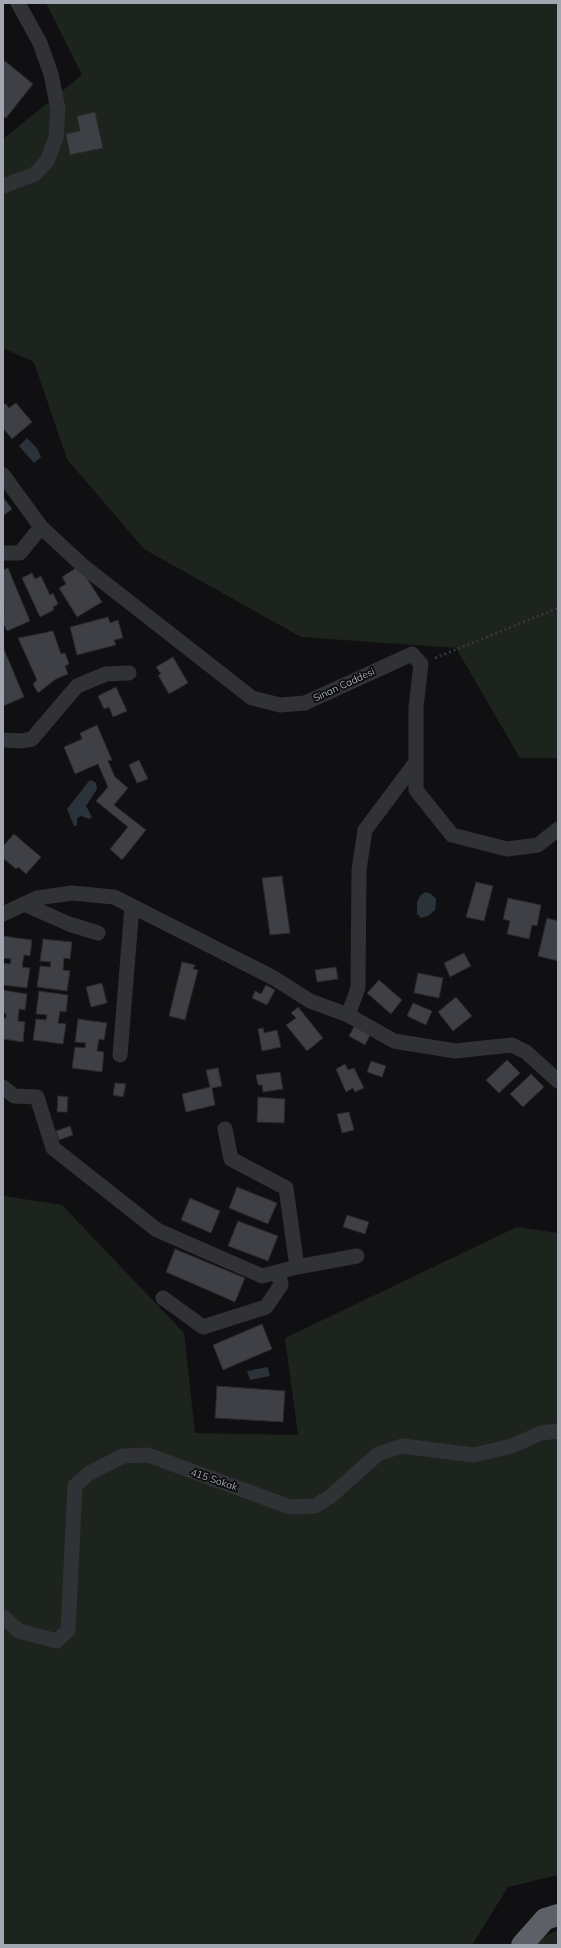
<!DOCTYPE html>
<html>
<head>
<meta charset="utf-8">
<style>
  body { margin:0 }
  #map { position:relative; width:561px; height:1948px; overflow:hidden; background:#101012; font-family:Mulish,sans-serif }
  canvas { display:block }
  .frame { position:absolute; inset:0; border:4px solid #a2a7b2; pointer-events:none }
</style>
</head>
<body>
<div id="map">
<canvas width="561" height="1948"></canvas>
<div class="frame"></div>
</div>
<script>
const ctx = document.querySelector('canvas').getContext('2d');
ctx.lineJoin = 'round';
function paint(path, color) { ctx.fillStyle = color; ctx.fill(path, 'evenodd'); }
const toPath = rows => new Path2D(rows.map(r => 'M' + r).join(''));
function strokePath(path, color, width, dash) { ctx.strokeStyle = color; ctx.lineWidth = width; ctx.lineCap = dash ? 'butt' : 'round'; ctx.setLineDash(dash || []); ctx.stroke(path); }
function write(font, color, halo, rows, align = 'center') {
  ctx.font = font + ' Mulish,sans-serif'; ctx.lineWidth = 3.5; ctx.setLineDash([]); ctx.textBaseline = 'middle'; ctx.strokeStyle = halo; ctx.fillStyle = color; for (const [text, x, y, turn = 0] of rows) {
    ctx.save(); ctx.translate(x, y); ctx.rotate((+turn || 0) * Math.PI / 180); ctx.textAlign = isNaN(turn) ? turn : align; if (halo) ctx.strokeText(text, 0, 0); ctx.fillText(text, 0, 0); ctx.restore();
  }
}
const green = toPath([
  [46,3,558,3,558,758,520,758,456,648,301,637,144,549,67,459,34,362,3,348,3,139,82,75],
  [3,1196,62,1205,184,1333,195,1433,298,1435,285,1338,517,1227,558,1233,558,1875,508,1887,472,1945,3,1945],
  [558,1930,558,1945,536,1945,541,1938]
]);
const water = toPath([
  [27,438,37,448,41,457,34,463,19,446],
  [91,780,96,783,97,789,86,806,92,817,89,819,81,816,77,818,77,825,74,826,67,809,89,781],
  [425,892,431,894,436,899,436,904,435,910,428,916,421,918,417,914,417,902,420,896],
  [268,1367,270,1376,250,1380,247,1371]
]);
const building = toPath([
  [5,61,33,84,6,118,3,116,3,63,5,61],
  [95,112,103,148,70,155,66,134,80,131,77,116,95,112],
  [16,403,32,422,12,439,3,428,3,404,6,404,9,408,16,403],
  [3,497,12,509,3,516,3,497],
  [79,566,102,602,77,617,59,588,66,584,62,577,79,566],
  [8,568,30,621,7,631,3,623,4,614,3,570,8,568],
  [32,573,35,579,41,576,50,595,53,593,58,604,53,607,54,610,40,617,22,578,32,573],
  [108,617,110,623,118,620,123,638,114,640,116,645,77,655,70,627,108,617],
  [53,631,61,654,65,653,69,664,65,666,68,674,56,679,38,693,33,684,37,680,18,638,53,631],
  [3,647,24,697,3,706,3,647],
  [173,657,188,683,169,694,158,675,161,674,156,667,173,657],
  [116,687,127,711,113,717,109,707,104,709,98,696,116,687],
  [97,725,112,760,108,761,115,777,128,788,114,805,146,830,122,860,110,849,128,827,96,801,108,787,98,764,75,774,64,747,82,739,80,733,97,725],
  [139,760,148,779,137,783,129,765,139,760],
  [14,834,41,857,26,874,18,867,16,869,3,858,3,846,14,834],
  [282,876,290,933,270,935,262,878,282,876],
  [476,882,493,886,484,921,466,917,476,882],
  [508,898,541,905,537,926,532,925,529,939,507,934,510,921,503,919,508,898],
  [547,918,558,921,558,961,538,956,547,918],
  [3,936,32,940,30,956,24,955,22,967,30,968,27,988,3,985,3,963,10,964,11,959,3,958,3,936],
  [43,939,72,942,70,959,64,958,63,970,70,971,67,991,37,987,40,966,50,967,51,962,40,961,43,939],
  [464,953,471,966,450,977,444,963,464,953],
  [182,962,195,965,193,969,198,970,185,1020,169,1016,182,962],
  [336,967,338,979,317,982,315,970,336,967],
  [418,973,443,978,439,998,414,993,418,973],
  [379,980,402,1000,391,1014,367,993,379,980],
  [102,983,107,1003,91,1007,86,987,102,983],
  [266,985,275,990,267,1005,252,998,255,991,261,994,266,985],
  [3,990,27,994,25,1010,19,1009,18,1021,25,1022,23,1042,3,1039,3,1018,6,1018,6,1013,3,1013,3,990],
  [39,991,68,995,66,1012,60,1011,58,1023,66,1024,63,1044,33,1040,36,1019,46,1020,47,1015,36,1014,39,991],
  [456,997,472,1016,453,1031,438,1012,456,997],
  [413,1003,432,1011,426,1025,407,1016,413,1003],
  [298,1007,323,1038,307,1051,286,1025,296,1018,291,1013,298,1007],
  [78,1019,107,1023,104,1040,99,1039,97,1051,104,1052,102,1072,72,1068,75,1047,85,1048,86,1043,75,1042,78,1019],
  [355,1025,371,1033,365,1045,349,1036,355,1025],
  [263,1028,264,1033,277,1030,281,1047,262,1051,258,1029,263,1028],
  [507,1060,520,1073,499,1093,486,1080,507,1060],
  [371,1061,386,1066,382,1077,367,1072,371,1061],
  [345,1064,348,1070,354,1068,364,1088,355,1092,353,1088,346,1092,336,1069,345,1064],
  [218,1068,222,1086,212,1088,215,1105,186,1112,182,1094,210,1087,206,1070,218,1068],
  [280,1072,283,1089,263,1092,262,1085,258,1085,256,1075,280,1072],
  [531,1074,544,1087,523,1107,510,1094,531,1074],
  [115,1083,126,1084,123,1097,113,1095,115,1083],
  [58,1096,68,1097,67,1112,57,1112,58,1096],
  [258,1097,285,1099,284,1123,257,1122,258,1097],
  [349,1112,354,1130,342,1133,337,1114,349,1112],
  [70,1126,73,1135,59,1140,56,1131,70,1126],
  [237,1187,277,1203,268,1224,229,1208,237,1187],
  [190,1198,220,1211,211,1233,181,1220,190,1198],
  [347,1215,369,1222,365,1234,343,1227,347,1215],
  [238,1221,278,1236,268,1261,228,1246,238,1221],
  [175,1249,245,1278,235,1302,166,1272,175,1249],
  [262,1324,272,1349,223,1370,213,1345,262,1324],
  [217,1386,285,1391,283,1422,215,1418,217,1386]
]);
const path = toPath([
  [435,658,558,608]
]);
const minor = toPath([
  [3,186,35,174,47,161,56,138,58,109,51,74,40,43,18,3],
  [3,475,41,527,83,566,252,698,280,705,305,703,412,654,421,664,416,707,416,790,452,835,507,849,538,845,558,829],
  [3,553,20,553,41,527],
  [3,740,21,741,32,739,77,686,106,674,129,673],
  [24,904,69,924,98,933],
  [3,914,37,898,72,893,114,897,274,978,310,1001,348,1015,394,1041,455,1051,512,1045,526,1052,558,1081],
  [348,1015,358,988,359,870,365,830,416,762],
  [120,1055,132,906],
  [3,1087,14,1096,37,1097,53,1148,157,1230,262,1276,297,1267,357,1256],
  [225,1129,231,1159,286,1188,297,1267],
  [163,1298,203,1327,266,1307,281,1285,278,1272],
  [3,1617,19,1631,57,1641,68,1630,75,1486,88,1474,123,1456,148,1455,290,1507,315,1506,331,1496,378,1454,402,1446,474,1455,512,1446,541,1433,558,1431]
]);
const highway = toPath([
  [522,1945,545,1919,558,1915]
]);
const streetNames = [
  ["Sinan Caddesi",344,685,-25],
  ["415 Sokak",214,1480,19]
];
paint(green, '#1d241d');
paint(water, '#2a3339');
paint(building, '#3f4045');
strokePath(building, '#2a2a2d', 1);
strokePath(path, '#37393d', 2.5, [2, 3]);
strokePath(minor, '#313236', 15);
strokePath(highway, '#5d6067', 22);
write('10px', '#a2a7b2', '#0b0b0c', streetNames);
</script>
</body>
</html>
